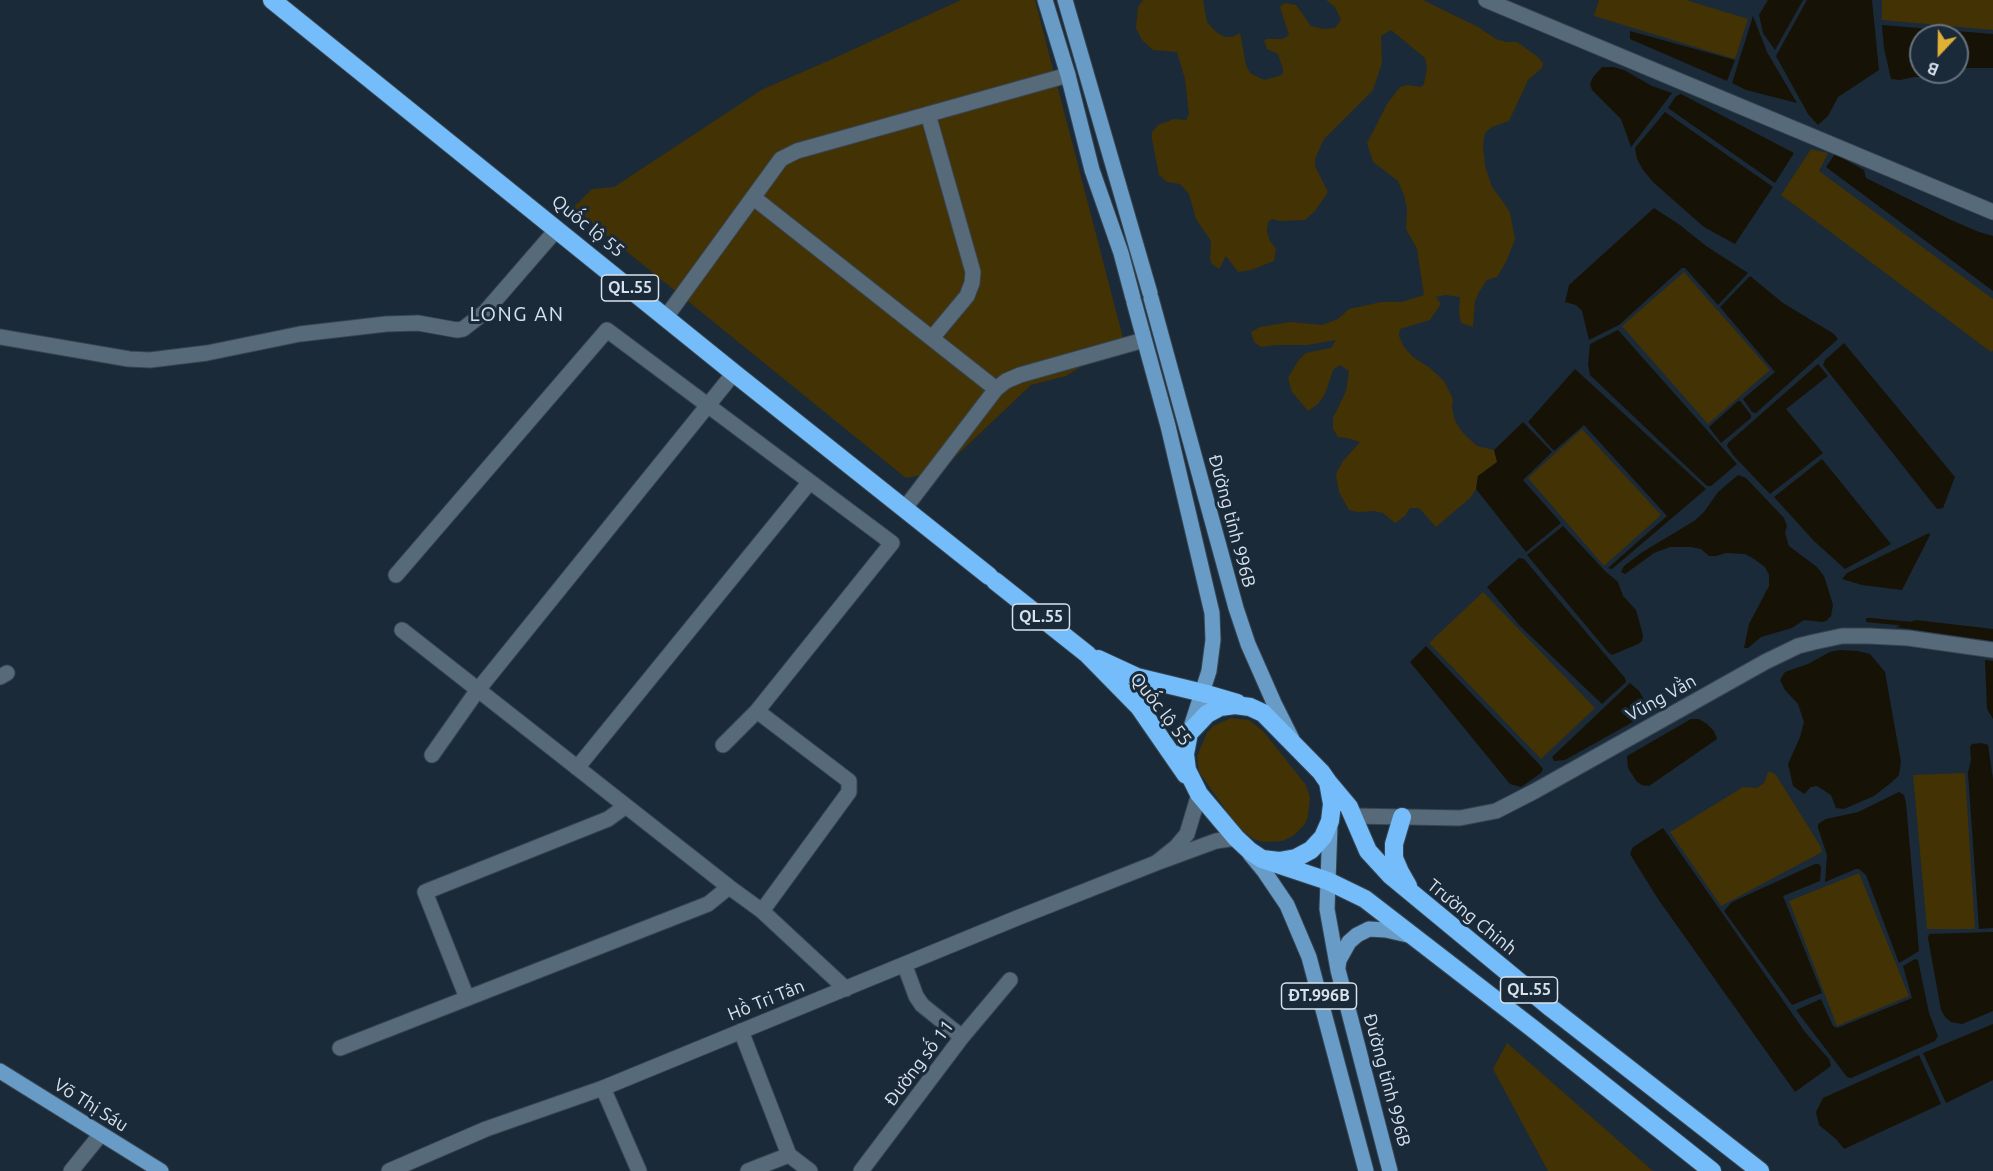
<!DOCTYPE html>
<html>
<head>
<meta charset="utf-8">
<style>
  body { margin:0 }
  #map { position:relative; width:1993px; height:1171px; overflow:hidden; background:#1a2a39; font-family:Ubuntu,sans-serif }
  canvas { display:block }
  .north { position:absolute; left:1909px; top:24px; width:60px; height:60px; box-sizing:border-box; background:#1a2a39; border:2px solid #667481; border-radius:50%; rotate:202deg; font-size:16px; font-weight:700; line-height:24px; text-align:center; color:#d8e2ec }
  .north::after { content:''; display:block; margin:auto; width:21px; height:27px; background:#dfb034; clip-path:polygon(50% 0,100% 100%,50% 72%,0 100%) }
</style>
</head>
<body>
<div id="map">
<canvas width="1993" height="1171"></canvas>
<div class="north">B</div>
</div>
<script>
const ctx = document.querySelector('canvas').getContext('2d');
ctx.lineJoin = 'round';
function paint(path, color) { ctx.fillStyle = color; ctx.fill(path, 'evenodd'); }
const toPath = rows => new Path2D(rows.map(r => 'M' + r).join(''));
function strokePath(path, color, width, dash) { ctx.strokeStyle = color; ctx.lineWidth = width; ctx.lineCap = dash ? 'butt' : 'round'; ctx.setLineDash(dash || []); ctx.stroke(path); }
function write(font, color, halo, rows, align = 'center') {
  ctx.font = font + ' Ubuntu,sans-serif'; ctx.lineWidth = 6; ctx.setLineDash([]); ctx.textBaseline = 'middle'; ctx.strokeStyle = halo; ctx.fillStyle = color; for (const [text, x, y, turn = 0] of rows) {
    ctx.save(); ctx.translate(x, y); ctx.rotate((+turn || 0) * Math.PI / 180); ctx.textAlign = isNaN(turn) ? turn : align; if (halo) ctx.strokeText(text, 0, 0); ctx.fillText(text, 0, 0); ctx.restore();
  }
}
const green = toPath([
  [961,0,1035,0,1123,338,1081,349,1087,363,1066,376,1031,385,939,472,906,478,573,208,592,189,614,187,763,89,828,61],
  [1143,0,1203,0,1207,22,1216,32,1225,37,1232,37,1240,33,1246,65,1250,73,1264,80,1282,75,1283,69,1278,54,1267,49,1264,41,1267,39,1283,39,1289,35,1280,7,1285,3,1296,5,1311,26,1323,29,1335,28,1341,20,1335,7,1326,0,1423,0,1478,27,1496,39,1506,42,1517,42,1538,57,1543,63,1542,68,1528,80,1509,121,1492,127,1485,133,1483,145,1485,166,1492,187,1504,203,1510,213,1515,239,1506,262,1497,277,1487,280,1479,292,1475,301,1473,327,1461,323,1459,313,1460,297,1445,295,1436,297,1441,304,1430,320,1400,329,1399,336,1404,347,1413,357,1430,368,1444,381,1453,399,1452,408,1455,421,1463,433,1477,446,1494,450,1497,458,1497,462,1478,476,1476,489,1471,497,1436,527,1419,508,1410,508,1405,516,1395,523,1383,513,1374,511,1358,512,1349,510,1339,492,1336,474,1343,461,1360,442,1347,438,1338,437,1333,429,1333,418,1346,391,1349,371,1340,365,1333,370,1325,394,1318,404,1308,411,1292,392,1288,378,1298,361,1306,353,1331,348,1336,340,1307,345,1277,345,1261,347,1254,342,1251,332,1260,327,1290,322,1322,325,1338,319,1349,309,1381,302,1402,302,1424,295,1417,249,1406,229,1407,209,1404,195,1398,181,1373,162,1367,143,1387,104,1400,87,1408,85,1421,87,1424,84,1427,68,1425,58,1391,30,1381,36,1382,63,1373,90,1324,139,1315,159,1315,166,1328,192,1315,211,1305,220,1280,221,1272,219,1268,222,1267,231,1270,241,1276,249,1274,261,1251,270,1238,272,1226,256,1219,269,1212,264,1210,259,1211,241,1196,219,1189,194,1180,184,1167,182,1159,175,1152,139,1152,132,1158,125,1174,119,1186,120,1189,114,1185,79,1177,52,1153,50,1142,40,1136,28,1138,7],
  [1599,0,1686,0,1748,19,1735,59,1594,16],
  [1882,0,1993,0,1993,30,1882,20],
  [1811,149,1828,153,1819,171,1993,299,1993,350,1991,352,1781,195],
  [1684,272,1770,370,1708,424,1622,326],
  [1582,429,1661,515,1604,566,1528,478],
  [1483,592,1595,708,1541,759,1429,643],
  [1231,718,1249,720,1263,731,1306,785,1310,798,1308,816,1305,824,1293,836,1282,841,1264,842,1253,839,1238,827,1199,772,1197,756,1207,733,1213,726],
  [1768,772,1771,772,1776,775,1821,847,1822,852,1721,906,1670,832,1743,787,1757,788,1764,783],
  [1965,773,1975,929,1927,929,1913,775],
  [1859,873,1909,996,1837,1026,1789,901],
  [1507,1043,1653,1171,1548,1171,1493,1069]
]);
const water = toPath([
  [1768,0,1803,0,1775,50,1763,33,1759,15],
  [1807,0,1872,0,1879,70,1838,97,1828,116,1818,125,1808,114,1776,56],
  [1753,16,1767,52,1797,103,1746,90,1732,83],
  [1882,25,1993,34,1993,68,1957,68,1957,36,1921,36,1921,72,1949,72,1944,76,1914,77,1900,80,1891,79,1884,48],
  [1630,31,1735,60,1727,81,1630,39],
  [1602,67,1613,67,1624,70,1652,86,1672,93,1631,147,1621,119,1592,90,1590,84,1593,77],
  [1681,94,1794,153,1775,183,1668,108,1676,96],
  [1665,112,1773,187,1735,244,1704,227,1654,183,1643,170,1637,159,1635,148],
  [1835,154,1864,170,1866,178,1951,220,1979,232,1993,236,1993,291,1826,167],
  [1654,208,1680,225,1706,246,1748,273,1718,305,1685,268,1682,268,1619,325,1589,340,1582,311,1576,305,1565,302,1569,285],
  [1750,276,1783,303,1834,334,1838,339,1756,413,1752,412,1743,399,1775,372,1720,307],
  [1618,330,1737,464,1711,486,1707,486,1590,375,1588,364,1590,344],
  [1844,343,1955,477,1943,508,1937,509,1823,365,1825,360],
  [1818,364,1828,376,1786,409,1823,453,1770,494,1734,456,1727,446,1728,443],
  [1575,369,1706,489,1612,569,1608,568,1667,516,1584,425,1554,451,1528,422],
  [1738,401,1740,401,1751,415,1751,418,1721,443,1709,427],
  [1523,422,1552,452,1523,480,1561,523,1526,552,1476,489,1478,476,1497,462,1494,450],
  [1822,459,1891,544,1845,569,1814,541,1774,497],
  [1738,475,1746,478,1784,518,1787,526,1785,533,1789,546,1817,567,1824,576,1833,605,1831,616,1826,621,1822,622,1804,620,1792,628,1761,637,1748,648,1744,648,1749,624,1769,586,1769,575,1765,567,1754,559,1745,554,1726,553,1716,556,1709,556,1701,549,1691,547,1670,547,1654,553,1625,574,1621,572,1624,566,1641,553,1694,521,1704,512,1718,492],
  [1563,526,1605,571,1618,582,1623,596,1636,610,1643,635,1642,641,1638,644,1612,655,1608,652,1527,555],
  [1929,533,1930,535,1902,590,1862,585,1842,579,1847,573],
  [1519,558,1524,559,1625,678,1626,682,1602,704,1520,626,1487,587],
  [1916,620,1993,629,1993,641,1896,627],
  [1426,646,1539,764,1543,769,1541,773,1521,787,1510,784,1410,662],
  [1840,650,1858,651,1870,654,1885,672,1901,762,1899,775,1892,782,1874,796,1844,809,1836,808,1831,795,1817,786,1811,787,1804,794,1793,786,1788,764,1800,737,1804,722,1798,704,1785,690,1780,680,1785,672,1808,664,1830,652],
  [1985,660,1993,661,1993,719,1987,709],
  [1630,683,1639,691,1644,700,1645,707,1643,713,1631,723,1565,760,1554,761,1552,757],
  [1691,719,1699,719,1707,724,1714,731,1717,739,1649,786,1642,785,1637,782,1628,768,1627,756],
  [1982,743,1988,745,1993,779,1993,928,1979,929,1968,773,1971,760,1970,746,1972,744],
  [1899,792,1904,795,1906,803,1919,951,1899,963,1866,875,1859,869,1856,869,1825,882,1827,855,1818,828,1818,824,1826,819,1858,812],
  [1663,828,1805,1032,1829,1059,1831,1066,1795,1092,1658,899,1630,854,1633,847],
  [1815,864,1819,864,1821,867,1820,881,1783,896,1822,993,1792,1005,1724,911,1732,902],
  [1993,932,1993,1011,1962,1024,1951,1022,1945,1017,1941,1010,1928,938,1929,934],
  [1915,959,1918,960,1929,1013,1938,1036,1935,1041,1851,1078,1847,1077,1796,1010,1821,999,1833,1026,1837,1028,1912,998,1903,966],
  [1993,1024,1993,1080,1946,1103,1923,1053],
  [1919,1055,1941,1104,1844,1149,1836,1139,1819,1125,1816,1112,1823,1098]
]);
const stream = toPath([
  [1868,620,1910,624]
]);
const minor = toPath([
  [1486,0,1993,212],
  [928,114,973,272,972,283,967,296,932,338],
  [754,198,996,389],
  [666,317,781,159,797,151,1068,75],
  [0,337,129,359,150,360,207,353,300,334,386,324,418,323,457,330,463,329,485,312,557,229],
  [905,508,996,389,1006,381,1020,375,1144,340],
  [396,575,607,330,892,543,757,711,723,745],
  [402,630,729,887,762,911,846,989],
  [0,677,7,673],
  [757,711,849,781,849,792,762,911],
  [432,755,477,691,734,373],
  [577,768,809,483],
  [1199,794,1187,834,1176,847,1156,863,1216,841,1236,838],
  [1353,816,1460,818,1496,811,1535,791,1765,662,1798,646,1814,642,1842,636,1869,636,1908,638,1993,650],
  [905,966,916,996,922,1005,962,1037],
  [467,998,425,892,608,819,626,806],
  [741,1031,789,1155,810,1171],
  [340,1048,708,904,729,887],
  [603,1088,639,1171],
  [71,1171,101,1134],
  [389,1171,486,1129,603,1088,1017,918,1156,863],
  [748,1171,789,1155],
  [861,1171,962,1037,1010,980]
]);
const major = toPath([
  [1045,0,1068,75,1092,170,1121,253,1133,298],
  [1065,0,1150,293],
  [1151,298,1236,608,1248,644,1274,703,1292,739],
  [1134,302,1168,426,1212,613,1213,640,1209,671,1190,730],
  [1330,825,1327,909,1338,970,1390,1171],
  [1250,854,1264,871,1287,905,1309,957,1366,1171],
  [1338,967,1339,960,1349,942,1357,935,1369,929,1386,930,1412,936],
  [0,1071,161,1171]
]);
const highway = toPath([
  [272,0,734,373,989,576],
  [995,581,1087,654,1139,707,1186,775],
  [1098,659,1137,677,1203,693,1237,703],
  [1235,705,1250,707,1263,713,1321,772,1328,782,1332,804,1330,821,1323,837,1311,850,1296,858,1279,861,1262,859,1250,851,1236,838,1199,794,1187,770,1185,754,1189,733,1207,714,1220,707,1235,705],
  [1328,782,1349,807,1368,851,1390,875,1551,1008,1760,1171],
  [1402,817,1394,844,1394,858,1400,872,1408,886],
  [1262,859,1328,881,1365,899,1532,1028,1712,1171]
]);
const shields = [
  [630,288,57],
  [1041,617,57],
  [1529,990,57],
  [1319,996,75]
];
const shieldNames = [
  ["QL.55",630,288],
  ["QL.55",1041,617],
  ["QL.55",1529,990],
  ["ĐT.996B",1319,996]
];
const streetNames = [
  ["Quốc lộ 55",588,226,39],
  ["Đường tỉnh 996B",1232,521,75],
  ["Vũng Vằn",1661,698,-29],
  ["Quốc lộ 55",1161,709,52],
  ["Trường Chinh",1472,917,39],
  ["Hồ Tri Tân",766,1000,-22],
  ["Đường số 11",919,1063,-53],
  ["Đường tỉnh 996B",1387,1080,75],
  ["Võ Thị Sáu",91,1105,32]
];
const neighbourhoodNames = [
  ["LONG AN",517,314]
];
paint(green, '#433203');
paint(water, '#171206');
strokePath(stream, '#171206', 4.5);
strokePath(minor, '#374551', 17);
strokePath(major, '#374551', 17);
strokePath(highway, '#374551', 20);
strokePath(minor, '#576a7a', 15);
strokePath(major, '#689cc7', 15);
strokePath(highway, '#74bdfa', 18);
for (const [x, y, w] of shields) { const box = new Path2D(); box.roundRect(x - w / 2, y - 13, w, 26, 4.5); ctx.fillStyle = '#1a2a39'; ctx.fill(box); strokePath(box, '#d8e2ec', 1.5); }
write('bold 16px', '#d8e2ec', null, shieldNames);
write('18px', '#d8e2ec', '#1a2a39', streetNames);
ctx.letterSpacing = '1.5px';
write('20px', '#d8e2ec', '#1a2a39', neighbourhoodNames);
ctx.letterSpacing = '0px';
</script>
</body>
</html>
